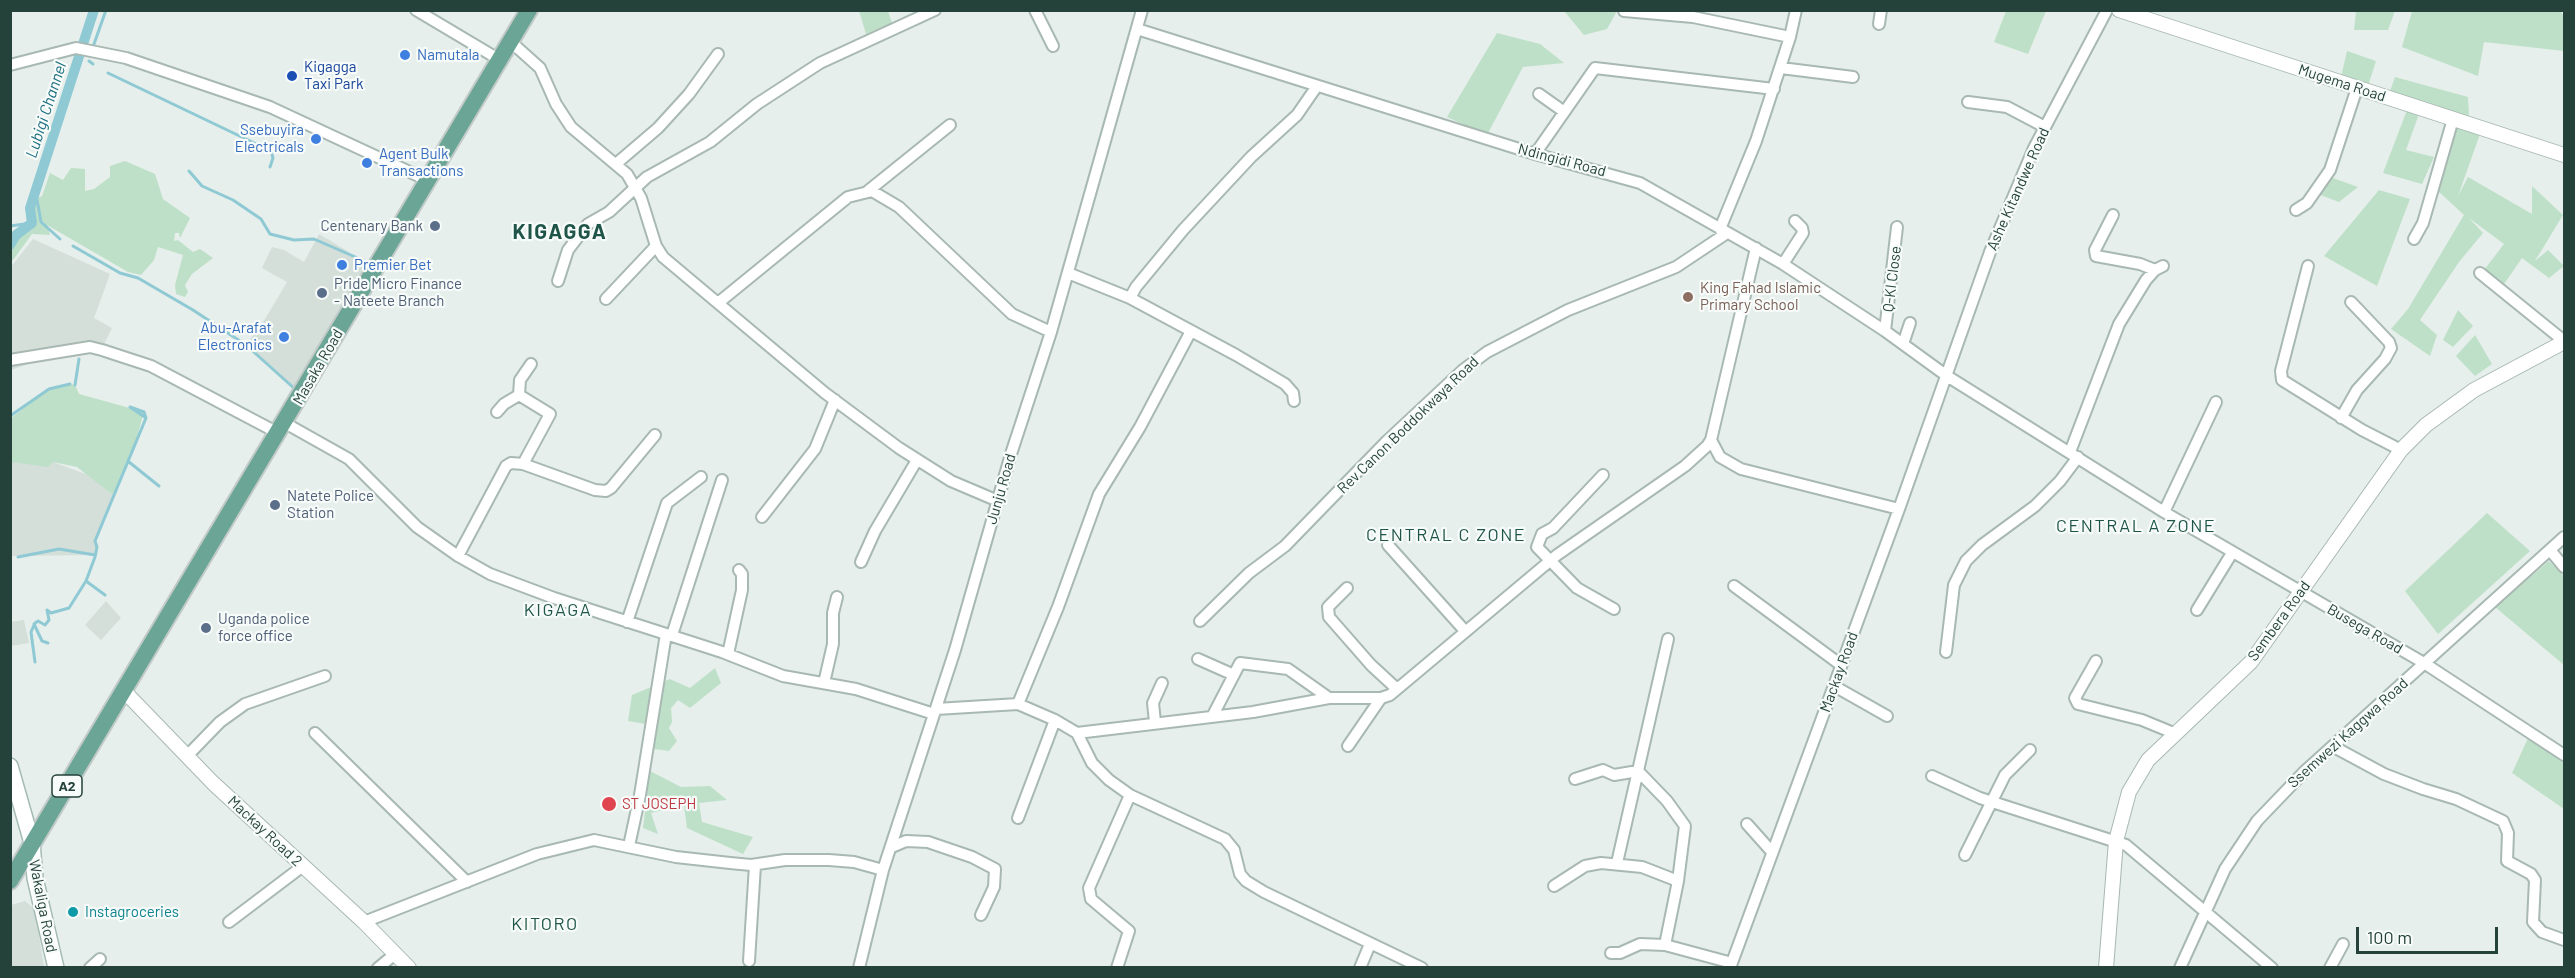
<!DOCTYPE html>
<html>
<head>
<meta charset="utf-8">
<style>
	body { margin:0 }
	#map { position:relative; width:2575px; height:978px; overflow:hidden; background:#e6efeb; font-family:Barlow,sans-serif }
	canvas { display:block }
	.frame { position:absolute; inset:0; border:12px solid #24423a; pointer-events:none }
	.scale { position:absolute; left:2356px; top:927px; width:142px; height:27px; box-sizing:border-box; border:3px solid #24423a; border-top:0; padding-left:8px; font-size:18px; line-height:21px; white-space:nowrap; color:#24423a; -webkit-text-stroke:4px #f7fbf9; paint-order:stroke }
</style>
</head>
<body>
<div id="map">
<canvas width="2575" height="978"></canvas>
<div class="frame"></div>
<div class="scale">100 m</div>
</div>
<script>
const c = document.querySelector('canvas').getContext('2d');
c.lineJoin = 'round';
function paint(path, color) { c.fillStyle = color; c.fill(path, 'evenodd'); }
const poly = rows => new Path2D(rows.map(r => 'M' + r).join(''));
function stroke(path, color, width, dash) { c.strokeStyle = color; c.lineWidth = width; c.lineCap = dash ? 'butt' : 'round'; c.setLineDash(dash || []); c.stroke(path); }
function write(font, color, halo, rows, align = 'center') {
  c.font = font + ' Barlow,sans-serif'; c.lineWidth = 4.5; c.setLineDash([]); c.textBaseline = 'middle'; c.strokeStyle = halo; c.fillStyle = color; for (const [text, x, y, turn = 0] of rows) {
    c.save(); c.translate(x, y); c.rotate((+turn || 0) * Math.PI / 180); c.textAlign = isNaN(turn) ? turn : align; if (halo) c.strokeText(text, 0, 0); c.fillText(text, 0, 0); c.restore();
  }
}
const built = poly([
	[319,234,372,266,295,390,246,345,265,319,287,282,262,268,272,247,284,250,304,262],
	[33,239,110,274,94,318,112,328,104,344,71,349,11,370,10,268],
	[10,461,53,462,91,476,113,495,95,541,97,547,95,555,11,556],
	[106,601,121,618,101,640,85,625],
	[24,620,29,643,11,646,11,622],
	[25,901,35,909,44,967,11,968,11,905]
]);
const green = poly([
	[859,11,888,11,892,23,866,34],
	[1564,11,1617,11,1607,29,1584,35],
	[2006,11,2046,11,2028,54,1994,42],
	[2395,11,2388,30,2354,30,2356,12],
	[2412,11,2561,12,2564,16,2564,51,2484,42,2478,76,2402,47],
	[1497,33,1540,44,1564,63,1523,67,1487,135,1447,117],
	[2347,51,2376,61,2368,86,2341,77],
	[2395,77,2468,97,2469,116,2389,94],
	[2407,110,2419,114,2406,150,2434,157,2422,184,2383,173],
	[2458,121,2480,134,2458,196,2468,177,2532,214,2532,186,2563,215,2535,261,2548,250,2564,266,2549,278,2522,258,2502,287,2484,270,2504,244,2469,218,2483,233,2459,262,2420,320,2437,335,2430,356,2391,329,2408,309,2464,215,2437,190],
	[125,161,155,174,163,199,190,218,180,238,179,233,175,233,174,241,178,240,193,252,200,249,213,258,192,274,185,285,188,292,185,297,176,294,175,285,183,255,158,247,154,260,141,275,128,272,47,225,50,235,32,234,13,260,11,260,11,245,16,235,32,223,30,208,33,200,42,196,50,173,63,180,71,168,85,169,85,191,94,189,110,177,110,166],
	[2330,177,2358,187,2339,202,2318,194],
	[2379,190,2410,199,2377,286,2324,256],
	[2458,310,2473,326,2453,347,2443,340],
	[2475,335,2492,364,2475,376,2456,356],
	[70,384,75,385,79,394,144,412,137,437,139,436,113,495,77,467,53,462,48,467,11,462,11,418,49,389],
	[2487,513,2530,551,2438,634,2405,591],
	[2549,561,2564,576,2564,665,2495,607],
	[715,668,721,683,690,708,678,700,671,708,672,722,669,728,677,741,669,751,654,749,658,725,653,711,646,724,628,721,632,695,670,679,690,688],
	[2530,734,2564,757,2564,809,2512,773],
	[650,771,681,787,710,786,727,800,699,803,702,822,753,837,743,854,687,828,684,805,651,813,658,834,643,828]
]);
const stream = poly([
	[94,44,106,10],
	[89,61,93,64],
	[108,73,271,151,273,158,270,167],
	[189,171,202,186,233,200,261,219,270,234,294,240,314,239,369,263],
	[36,194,41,222,60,239],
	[10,226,32,223],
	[73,246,120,273,138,278,193,310,246,345,296,390],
	[75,385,79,359],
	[10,416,49,389,70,384],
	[129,462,159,486],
	[18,557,59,549,95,555],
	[105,595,86,581,95,557,97,547,95,541,146,418,144,412,130,407,146,418],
	[34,625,31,632,35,662],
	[48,643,42,641,34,624,38,621,45,625,49,620,47,610,51,613,69,608,86,581]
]);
const canal = poly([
	[10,245,16,235,32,223,30,208,94,10]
]);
const minor = poly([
	[416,10,500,60],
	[1035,10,1053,46],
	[1624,11,1693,17,1790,37],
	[1879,24,1881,10],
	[1137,29,1535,154,1640,183,1783,264,1885,331,1947,376,2164,512,2424,663,2564,755],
	[511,42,540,68,556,104,571,127,627,174,641,198,656,246,663,257,825,393,899,448,951,481,998,501],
	[10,65,76,48,126,58,270,107,427,180],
	[1781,68,1853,77],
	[1539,94,1563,111],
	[1968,102,2007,107,2045,127],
	[1535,154,1595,68,1774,89],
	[617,163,658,128,689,94,718,54],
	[868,191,950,125],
	[2296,210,2307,203,2330,170,2357,88],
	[2113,215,2095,250,2096,256,2140,264,2155,270],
	[1720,229,1756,141,1790,37,1796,10],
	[2414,239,2423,223,2453,119],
	[1783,264,1803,233,1802,228,1795,221],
	[2308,266,2281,371,2282,380,2362,430,2401,450],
	[1068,273,1130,298,1236,355,1285,384,1293,393,1294,401],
	[2480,273,2564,341],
	[558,281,568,250,588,224,609,212,647,177,710,142,757,104,820,63,935,10],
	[1130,298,1136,287,1183,230,1251,157,1297,115,1317,86],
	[606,299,656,246],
	[718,303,848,197,872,191,899,207,1012,314,1051,332],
	[1885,331,1897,227],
	[1903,344,1910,323],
	[10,360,90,347,102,350,151,366,278,433],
	[497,412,504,404,519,395],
	[2341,418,2357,390,2385,359,2391,348,2389,342,2351,302],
	[285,423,349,459,417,527,458,556,490,574,554,598,722,652,783,676,856,689,934,714],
	[1711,440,1720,457,1741,469,1899,509],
	[2070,452,2119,324,2146,280,2155,270,2163,266],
	[523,464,550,414,519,395,520,380,531,364],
	[1603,475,1553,528,1542,534,1537,547,1577,588,1614,609],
	[2164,512,2216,402],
	[762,517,815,449,835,400],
	[1388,545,1465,631],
	[2550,550,2564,567],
	[458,556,506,466,511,463,523,464,595,490,606,491,611,488,655,435],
	[861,562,875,531,917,460],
	[1734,586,1841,665],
	[1347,588,1328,607,1329,617,1371,665,1397,689],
	[2197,610,2232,553],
	[1200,621,1249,573,1285,546,1387,441,1463,370,1487,352,1568,310,1676,267,1727,233],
	[627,622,667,503,701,477],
	[672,635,722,480],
	[1946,652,1954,585,1966,561,1982,545,2035,506,2060,481,2078,457],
	[728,654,742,590,742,574,739,570],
	[1198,659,1234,675],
	[2096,661,2075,698,2078,704,2142,720,2176,734],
	[824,683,833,644,833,613,837,597],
	[1834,686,1887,716],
	[1018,704,1058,607,1099,494,1140,427,1191,331],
	[936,709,1018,704,1055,720,1077,733,1253,712,1329,698,1381,698,1390,695,1557,555,1685,466,1707,446,1711,440,1756,248],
	[1212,717,1240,663,1288,669,1329,698],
	[1155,722,1153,703,1162,683],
	[315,733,467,882],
	[1077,733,1092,763,1109,780,1130,795,1225,839,1234,850,1240,874,1246,881,1264,892,1422,968],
	[1348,746,1381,698],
	[2334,747,2384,774,2423,789,2456,799,2503,821,2508,833,2507,861,2531,874,2535,880,2533,922,2542,932,2564,940],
	[187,756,220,722,245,704,325,676],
	[1932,776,1980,798,2126,845,2272,968],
	[1575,779,1603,770,1614,775,1638,771,1667,801,1685,826,1678,881],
	[1018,818,1055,720],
	[1747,824,1772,852],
	[629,846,640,795,666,634],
	[892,847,906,841,928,842,972,857,995,869,994,887,981,915],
	[1965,855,2005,775,2030,750],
	[1617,863,1668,639],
	[1554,886,1585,866,1601,863,1642,867,1678,881,1665,945],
	[229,922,303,866],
	[364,922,537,854,594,840,676,857,730,863,751,865,785,860,829,860,854,862,883,870],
	[1611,953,1620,953,1640,944,1665,945,1732,963],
	[749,961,755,865],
	[90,968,100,959],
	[378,968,395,954],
	[859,968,883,870,955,650,1011,454,1051,332,1142,10],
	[1117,968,1129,931,1091,899,1089,888,1130,795],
	[1360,968,1370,944],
	[1730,968,1899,509,1990,252,2034,148,2107,10],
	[2180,968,2225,869,2257,821,2304,772,2564,537],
	[2330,968,2343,944]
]);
const tertiary = poly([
	[2119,10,2564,155],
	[125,692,213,783,364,922,409,968],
	[2106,968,2116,841,2129,792,2148,760,2251,662,2401,450,2426,425,2474,390,2564,342]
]);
const secondary = poly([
	[10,766,32,843,35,878,56,968]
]);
const primary = poly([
	[10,881,529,10]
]);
const markers = [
	[405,55,6,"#3f7fe0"],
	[292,76,6,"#1a4fb4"],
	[316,139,6,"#3f7fe0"],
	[367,163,6,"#3f7fe0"],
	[435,226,6,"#5c6f8a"],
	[342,265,6,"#3f7fe0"],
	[322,293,6,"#5c6f8a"],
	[1688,297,6,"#8d6e63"],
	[284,337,6,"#3f7fe0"],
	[275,505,6,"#5c6f8a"],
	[206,628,6,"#5c6f8a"],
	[609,804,8,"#e0444e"],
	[73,912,6,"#0f9aa8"]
];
const shields = [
	[67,786,30]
];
const shieldNames = [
	["A2",67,786]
];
const shopNames = [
	["Namutala",417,55],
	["Ssebuyira",304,130,"right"],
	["Electricals",304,147,"right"],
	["Agent Bulk",379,154],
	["Transactions",379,171],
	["Premier Bet",354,265],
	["Abu-Arafat",272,328,"right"],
	["Electronics",272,345,"right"]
];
const transitNames = [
	["Kigagga",304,67],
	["Taxi Park",304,84]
];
const streetNames = [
	["Mugema Road",2342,83,18],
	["Ndingidi Road",1562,160,15],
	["Ashe Kitandwe Road",2018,189,-66],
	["Q-KI Close",1892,279,-83],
	["Masaka Road",318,367,-60],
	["Rev Canon Boddokwaya Road",1408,425,-44],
	["Junju Road",1001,489,-74],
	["Sembera Road",2279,621,-54],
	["Busega Road",2365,629,30],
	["Mackay Road",1839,672,-70],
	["Ssemwezi Kaggwa Road",2348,733,-42],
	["Mackay Road 2",265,831,43],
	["Wakaliga Road",43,906,79]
];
const serviceNames = [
	["Centenary Bank",423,226,"right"],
	["Pride Micro Finance",334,284],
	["- Nateete Branch",334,301],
	["Natete Police",287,496],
	["Station",287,513],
	["Uganda police",218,619],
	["force office",218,636]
];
const educationNames = [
	["King Fahad Islamic",1700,288],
	["Primary School",1700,305]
];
const healthNames = [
	["ST JOSEPH",622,804]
];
const cultureNames = [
	["Instagroceries",85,912]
];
const waterNames = [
	["Lubigi Channel",46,110,-72]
];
const quarterNames = [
	["CENTRAL A ZONE",2136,526],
	["CENTRAL C ZONE",1446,535],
	["KIGAGA",558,610],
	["KITORO",545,924]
];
const districtNames = [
	["KIGAGGA",560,232]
];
paint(built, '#d4dfda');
paint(green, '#bfe0c8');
stroke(stream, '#8ec9d4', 3);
stroke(canal, '#8ec9d4', 10);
stroke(minor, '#a8b8b2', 14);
stroke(tertiary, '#a8b8b2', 16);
stroke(secondary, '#a4bbb3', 18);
stroke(primary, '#c2cac8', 20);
stroke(minor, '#fff', 10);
stroke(tertiary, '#fff', 14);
stroke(secondary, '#fff', 15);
stroke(primary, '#6aa596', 16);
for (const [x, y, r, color] of markers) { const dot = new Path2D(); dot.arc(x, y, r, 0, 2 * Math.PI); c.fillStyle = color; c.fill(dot); stroke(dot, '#f7fbf9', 2); }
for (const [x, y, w] of shields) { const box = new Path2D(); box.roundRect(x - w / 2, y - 11, w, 22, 4.5); c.fillStyle = '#f7fbf9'; c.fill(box); stroke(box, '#24423a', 1.5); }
write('bold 14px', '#24423a', null, shieldNames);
write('15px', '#366cbe', '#f7fbf9', shopNames, 'left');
write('15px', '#164399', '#f7fbf9', transitNames, 'left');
write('15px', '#24423a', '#f7fbf9', streetNames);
write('15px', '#4e5e75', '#f7fbf9', serviceNames, 'left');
write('15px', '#785e54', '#f7fbf9', educationNames, 'left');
write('15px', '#be3a42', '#f7fbf9', healthNames, 'left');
write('15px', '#0d838f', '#f7fbf9', cultureNames, 'left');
write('italic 16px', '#1c6f80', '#f7fbf9', waterNames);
c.letterSpacing = '1.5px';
write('18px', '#1f5548', '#f7fbf9', quarterNames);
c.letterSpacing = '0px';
c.letterSpacing = '1.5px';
write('bold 21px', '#1f5548', '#f7fbf9', districtNames);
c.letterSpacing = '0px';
</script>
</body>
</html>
